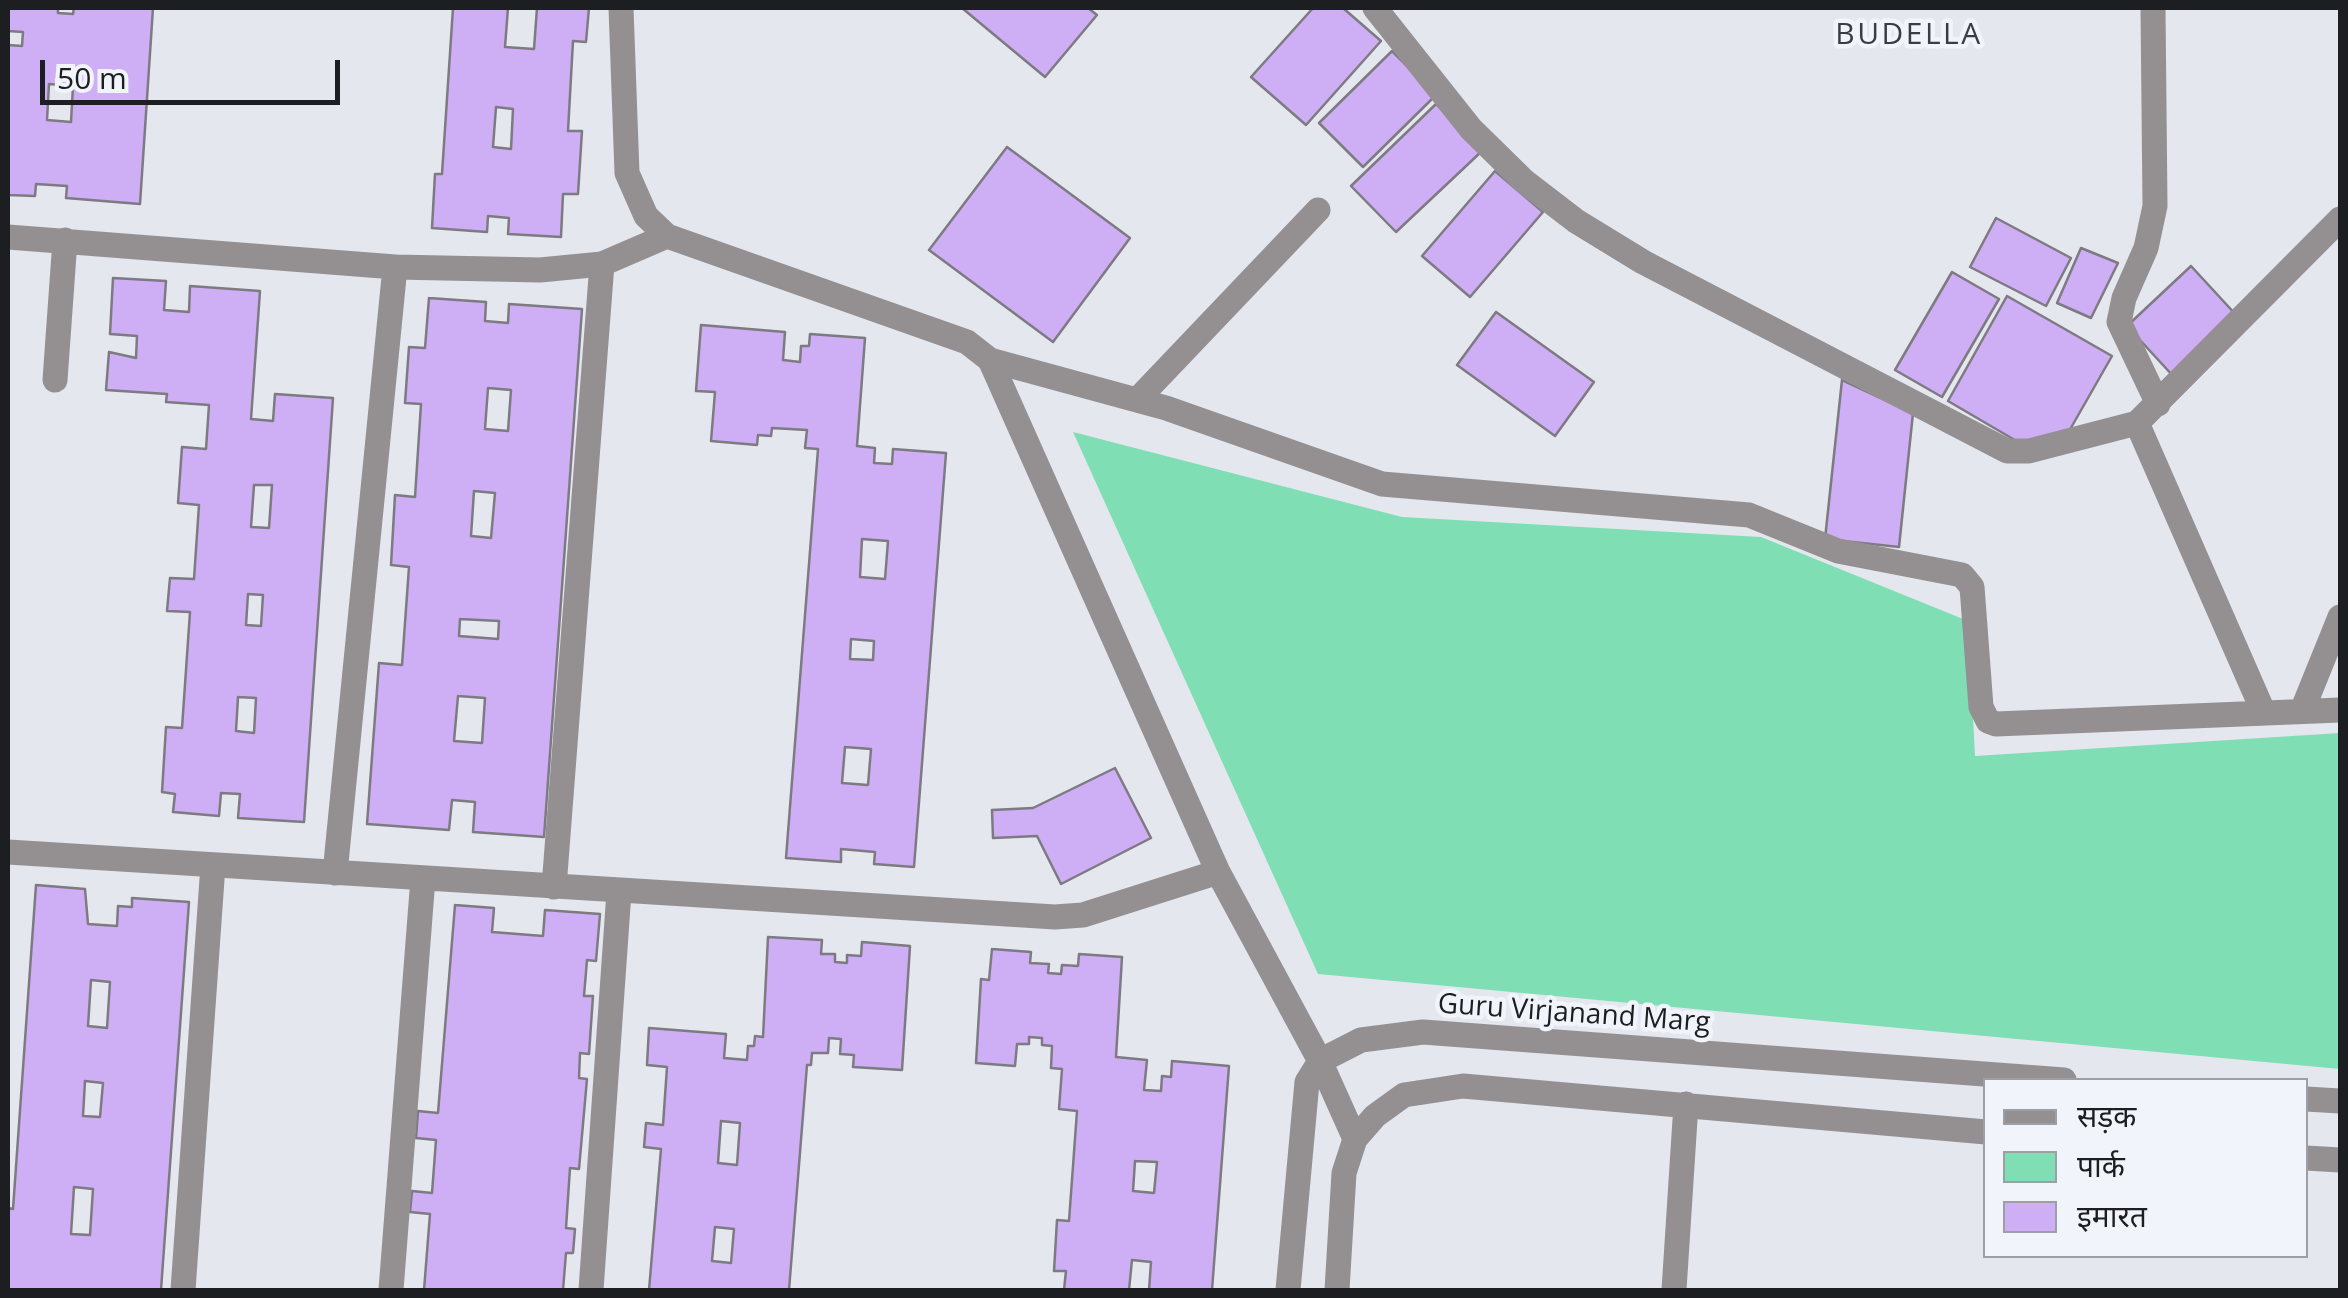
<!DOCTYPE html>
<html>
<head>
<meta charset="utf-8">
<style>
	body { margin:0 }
	#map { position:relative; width:2348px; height:1298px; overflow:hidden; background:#e4e7ee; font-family:"Open Sans","Noto Sans Devanagari",sans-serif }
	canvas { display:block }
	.frame { position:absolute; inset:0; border:10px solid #1d1e21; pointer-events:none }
	.legend { position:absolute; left:1983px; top:1078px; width:325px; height:180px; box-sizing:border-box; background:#f1f5fb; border:2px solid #9c9fa4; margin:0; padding:12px 18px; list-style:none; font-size:30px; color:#1d1e21 }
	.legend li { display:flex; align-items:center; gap:20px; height:50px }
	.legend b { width:50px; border:2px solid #9c9fa4 }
	.scale { position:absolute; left:40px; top:60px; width:300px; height:45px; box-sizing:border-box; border:5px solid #1d1e21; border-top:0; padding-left:12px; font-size:30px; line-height:35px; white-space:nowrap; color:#1d1e21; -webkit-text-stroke:8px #f1f5fb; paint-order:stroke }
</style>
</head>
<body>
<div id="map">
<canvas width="2348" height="1298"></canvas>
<div class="frame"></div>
<ul class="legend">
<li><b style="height:12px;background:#949092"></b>सड़क</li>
<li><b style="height:28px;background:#80deb4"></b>पार्क</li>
<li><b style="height:28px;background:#ceaef4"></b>इमारत</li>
</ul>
<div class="scale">50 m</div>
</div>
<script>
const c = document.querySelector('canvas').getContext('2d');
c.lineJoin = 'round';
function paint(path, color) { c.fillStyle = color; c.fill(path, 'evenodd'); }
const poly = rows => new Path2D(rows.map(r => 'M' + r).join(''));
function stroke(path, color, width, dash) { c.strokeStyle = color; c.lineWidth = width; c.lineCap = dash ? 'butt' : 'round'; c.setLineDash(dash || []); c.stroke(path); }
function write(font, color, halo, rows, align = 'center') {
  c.font = font + ' "Open Sans",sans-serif'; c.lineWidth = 9; c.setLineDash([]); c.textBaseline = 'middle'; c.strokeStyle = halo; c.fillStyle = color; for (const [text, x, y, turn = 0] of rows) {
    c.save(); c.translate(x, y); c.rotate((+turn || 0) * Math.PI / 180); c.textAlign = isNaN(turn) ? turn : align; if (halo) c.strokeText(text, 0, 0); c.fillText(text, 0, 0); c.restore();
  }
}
const green = poly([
	[1073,432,1402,517,1761,537,1968,621,1975,756,2340,733,2340,1069,1318,974]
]);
const building = poly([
	[8,8,58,8,58,13,73,14,74,8,153,8,140,204,66,198,67,186,36,184,35,196,8,195,8,45,22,46,23,32,8,31,8,8],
	[49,84,73,86,71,122,47,120,49,84],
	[453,8,508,8,505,47,534,49,537,8,589,8,586,42,573,41,568,131,582,131,578,194,563,194,561,237,508,234,509,218,488,216,487,232,432,228,435,174,442,174,453,8],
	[496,107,513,109,511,149,493,147,496,107],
	[962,8,1088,8,1097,15,1045,77,962,8],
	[1313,8,1343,8,1381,41,1306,125,1251,77,1313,8],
	[1392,51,1436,95,1363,167,1319,123,1392,51],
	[1436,104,1482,151,1396,232,1351,186,1436,104],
	[1007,147,1130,238,1053,342,929,250,1007,147],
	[1495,171,1543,212,1470,297,1422,256,1495,171],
	[1996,218,2071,258,2046,306,1970,267,1996,218],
	[2081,248,2118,263,2091,318,2057,303,2081,248],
	[2191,266,2238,317,2174,377,2127,326,2191,266],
	[1952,272,1999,299,1942,397,1895,370,1952,272],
	[113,278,166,281,164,310,189,312,190,286,260,291,251,419,273,421,275,394,333,398,304,822,238,818,240,794,221,793,219,816,173,812,175,794,162,792,166,727,182,728,190,612,167,611,170,578,194,579,199,505,178,503,182,447,206,449,209,405,166,402,167,394,106,390,109,352,136,358,137,336,110,334,113,278],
	[254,485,272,485,269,528,251,527,254,485],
	[248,594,263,595,261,626,246,625,248,594],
	[238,697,256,698,254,733,236,731,238,697],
	[2007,296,2112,356,2068,433,2025,446,1948,401,2007,296],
	[429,298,486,302,485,321,508,323,509,304,582,309,544,837,473,832,475,802,452,800,449,830,367,824,379,663,402,665,409,567,391,565,395,495,415,497,421,404,405,403,409,347,425,348,429,298],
	[488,388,511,390,508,431,485,429,488,388],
	[474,491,495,493,491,538,471,536,474,491],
	[460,619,499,621,498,639,459,636,460,619],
	[458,696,485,698,482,743,454,741,458,696],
	[1496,312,1594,382,1555,436,1457,365,1496,312],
	[701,325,785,332,783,360,800,362,801,346,809,346,810,334,865,338,857,446,875,448,874,463,892,464,893,449,946,453,914,867,874,864,875,852,841,849,841,862,786,858,818,449,805,448,807,430,772,428,771,436,758,435,757,445,711,441,715,392,696,391,701,325],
	[862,539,888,541,885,579,860,577,862,539],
	[851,639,874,641,873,660,850,659,851,639],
	[845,747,871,749,868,785,842,783,845,747],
	[1842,380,1913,413,1899,547,1825,539,1842,380],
	[1115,768,1151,838,1061,884,1037,836,993,838,992,810,1033,808,1115,768],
	[36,885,85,889,88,924,117,926,118,906,132,907,132,898,189,902,161,1290,8,1290,8,1208,13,1209,36,885],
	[91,980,110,982,107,1028,88,1026,91,980],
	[85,1081,103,1083,100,1117,83,1116,85,1081],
	[74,1187,93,1189,90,1235,71,1234,74,1187],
	[455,905,494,908,492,932,543,936,545,910,600,914,596,961,587,960,584,996,593,996,589,1054,580,1053,579,1078,587,1079,579,1169,570,1168,566,1228,575,1229,573,1253,566,1253,563,1290,424,1290,430,1214,410,1212,412,1191,432,1193,436,1140,416,1138,418,1111,438,1113,455,905],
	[768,937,822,940,821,954,835,954,835,962,847,963,847,955,861,956,862,942,910,946,902,1070,853,1067,854,1055,840,1054,841,1039,829,1038,828,1053,812,1053,811,1065,807,1065,789,1290,649,1290,661,1149,644,1147,646,1123,663,1125,667,1067,647,1065,649,1028,726,1034,724,1058,747,1060,748,1046,754,1046,755,1036,763,1037,768,937],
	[721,1121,740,1123,737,1165,718,1163,721,1121],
	[715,1227,734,1229,731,1263,712,1261,715,1227],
	[992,949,1031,952,1030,963,1049,964,1048,973,1061,974,1062,965,1078,966,1079,954,1122,957,1116,1057,1147,1060,1144,1090,1161,1091,1162,1076,1171,1077,1172,1061,1229,1066,1212,1290,1149,1290,1151,1262,1132,1260,1129,1290,1064,1290,1066,1271,1054,1271,1057,1220,1069,1221,1077,1111,1059,1109,1062,1069,1051,1068,1052,1046,1042,1045,1042,1038,1029,1037,1029,1044,1017,1044,1015,1066,976,1063,981,979,989,980,992,949],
	[1135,1161,1157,1162,1154,1193,1133,1191,1135,1161]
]);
const minor = poly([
	[621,8,627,173,646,216,667,236,967,342,990,360,1218,872,1320,1061,1355,1139],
	[1375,8,1471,129,1524,181,1576,221,1643,262,2007,451,2029,451,2137,423,2340,219],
	[2153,8,2155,206,2146,248,2124,298,2119,322,2158,404],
	[8,237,395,267,540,270,602,264,667,236],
	[990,360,1166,408,1382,484,1749,515,1838,551,1962,575,1972,587,1981,707,1988,721,1996,724,2340,710],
	[55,380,65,240],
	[1137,400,1318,210],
	[2137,423,2263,711],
	[2302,711,2340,617],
	[8,852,1055,917,1083,915,1218,872],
	[335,873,395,267],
	[554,887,602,264],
	[2306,1099,2340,1101],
	[2306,1158,2340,1160],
	[183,1290,213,865],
	[391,1290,423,878],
	[591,1290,619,892],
	[1288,1290,1307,1082,1320,1061,1361,1040,1423,1032,2064,1080],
	[1337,1290,1344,1173,1355,1139,1375,1116,1404,1095,1463,1086,1986,1132],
	[1674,1290,1686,1104]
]);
const streetNames = [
	["Guru Virjanand Marg",1574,1014,4]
];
const neighbourhoodNames = [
	["BUDELLA",1909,35]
];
paint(green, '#80deb4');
paint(building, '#ceaef4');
stroke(building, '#7d7a81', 2.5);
stroke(minor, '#949092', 25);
write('28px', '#1d1e21', '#f1f5fb', streetNames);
c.letterSpacing = '2.5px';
write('30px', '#3a3d42', '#f1f5fb', neighbourhoodNames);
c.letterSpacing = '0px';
</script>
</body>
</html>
